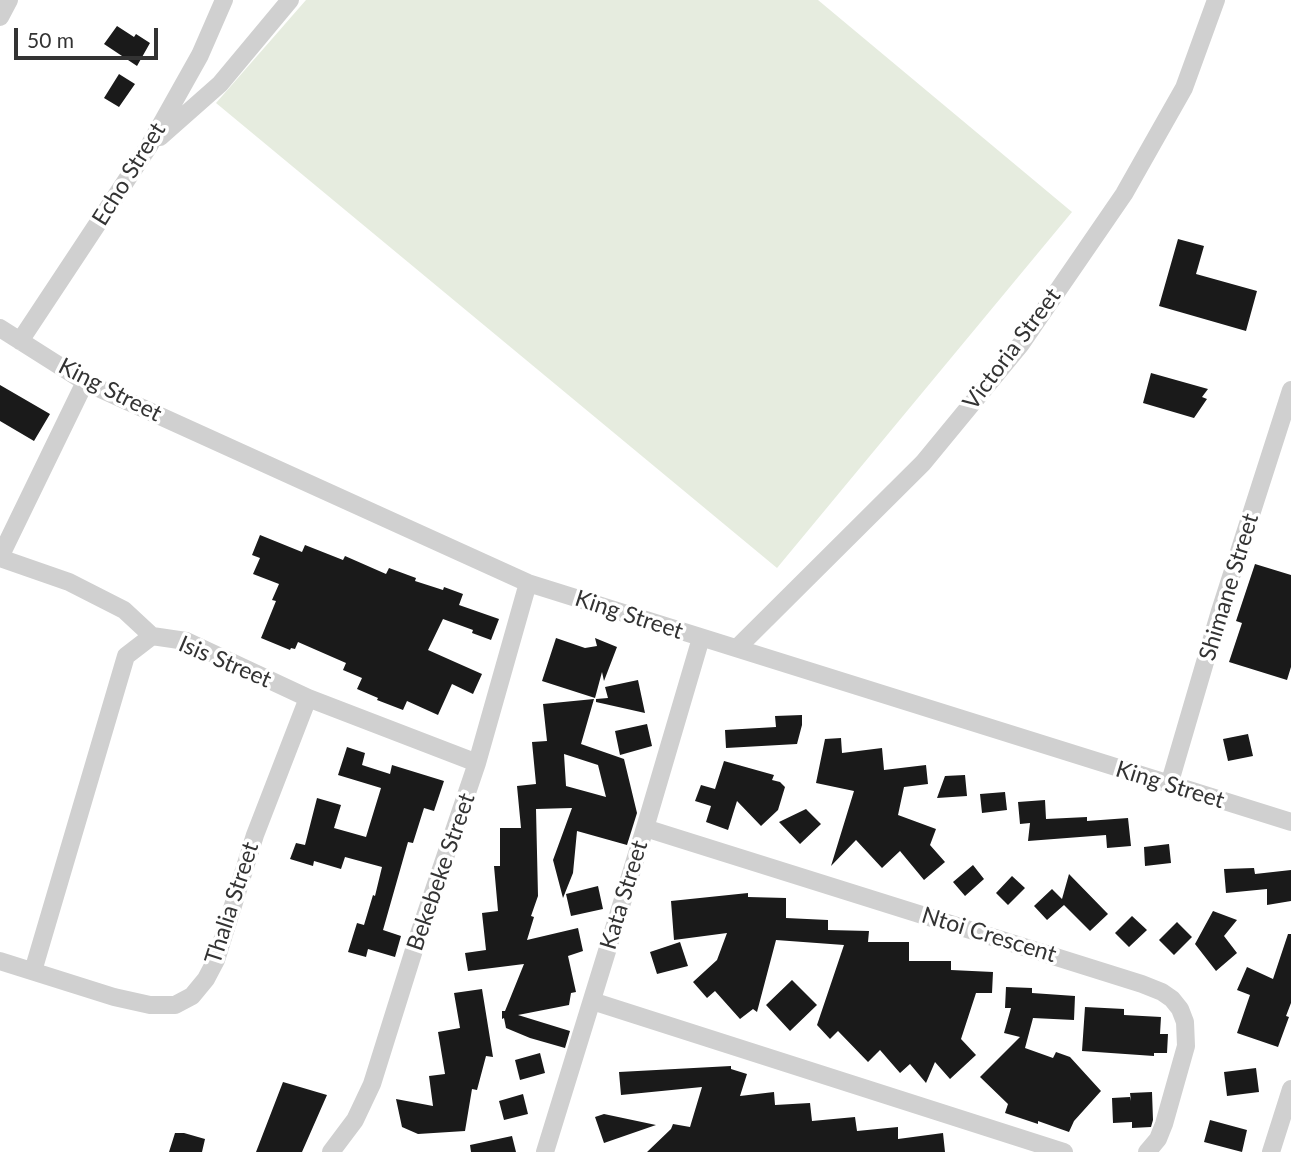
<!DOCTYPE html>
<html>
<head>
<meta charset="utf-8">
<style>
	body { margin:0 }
	#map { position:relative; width:1291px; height:1152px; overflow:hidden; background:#fff; font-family:Lato,sans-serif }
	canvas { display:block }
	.scale { position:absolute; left:14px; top:28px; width:144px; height:32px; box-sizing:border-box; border:4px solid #333; border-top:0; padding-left:9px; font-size:21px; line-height:24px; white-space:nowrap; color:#333; -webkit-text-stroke:5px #fff; paint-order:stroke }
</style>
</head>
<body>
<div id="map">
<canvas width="1291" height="1152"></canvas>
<div class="scale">50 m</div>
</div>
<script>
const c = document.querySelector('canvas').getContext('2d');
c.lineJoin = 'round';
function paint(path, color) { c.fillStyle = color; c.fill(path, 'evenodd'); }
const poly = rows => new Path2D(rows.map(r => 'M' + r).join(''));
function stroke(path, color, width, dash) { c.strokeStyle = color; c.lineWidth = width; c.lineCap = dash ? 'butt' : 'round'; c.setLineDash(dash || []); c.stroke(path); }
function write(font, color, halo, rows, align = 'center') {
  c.font = font + ' Lato,sans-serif'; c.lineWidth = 7; c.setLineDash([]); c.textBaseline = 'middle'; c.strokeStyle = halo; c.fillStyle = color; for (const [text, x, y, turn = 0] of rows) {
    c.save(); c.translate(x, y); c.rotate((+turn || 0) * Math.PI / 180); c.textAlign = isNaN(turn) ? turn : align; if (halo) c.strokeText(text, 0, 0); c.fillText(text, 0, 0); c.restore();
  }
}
const green = poly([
	[306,0,818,0,1072,212,777,568,216,103]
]);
const building = poly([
	[117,26,134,37,136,34,150,43,137,66,104,44],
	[119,74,135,84,119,107,104,98],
	[1178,239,1204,246,1196,274,1257,291,1246,331,1159,306],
	[1151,373,1208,389,1202,397,1207,399,1194,418,1143,403],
	[0,385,50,414,34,441,0,421],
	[260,535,302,552,305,545,343,560,345,556,386,574,389,568,416,578,415,581,443,590,444,587,463,594,459,605,499,619,491,640,472,633,473,630,443,619,428,650,482,674,473,694,452,684,438,715,407,701,403,710,377,700,378,698,357,689,362,678,343,670,346,663,298,642,295,649,291,648,290,650,261,638,276,601,272,600,279,584,253,574,260,558,252,555],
	[1255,564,1291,575,1291,667,1287,680,1229,662,1242,623,1236,621],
	[556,638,585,648,597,646,595,638,617,647,604,681,602,672,595,698,542,681],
	[638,680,645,713,596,702,596,699,608,698,605,687],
	[594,699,581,744,624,759,637,813,627,845,577,831,573,873,563,898,553,860,572,808,536,809,538,896,531,916,534,917,527,940,578,928,583,951,568,956,576,992,571,993,569,1005,518,1015,570,1031,565,1048,530,1038,506,1028,504,1018,502,1019,502,1011,505,1011,524,964,468,971,465,953,486,950,482,913,498,911,494,866,500,866,500,828,521,828,517,786,536,784,532,742,547,741,543,704],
	[564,754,598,765,606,797,566,786],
	[802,715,802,725,797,744,726,748,725,730,776,727,775,716],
	[647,724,652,746,620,755,615,731],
	[1248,734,1253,756,1228,761,1223,739],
	[841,738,842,753,882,748,884,770,926,765,928,784,904,787,898,815,936,829,930,845,945,862,924,880,900,851,882,868,856,840,831,866,854,791,816,783,825,739],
	[347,747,365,753,362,765,390,774,392,765,444,781,434,811,424,808,413,843,408,842,383,930,401,936,395,957,368,949,366,957,348,952,357,923,364,925,373,895,375,896,382,867,345,857,341,869,314,861,313,866,290,859,296,843,305,845,317,798,341,805,334,828,366,837,381,788,338,775],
	[724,761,774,775,772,780,780,782,785,787,778,810,761,826,737,801,728,830,706,822,711,806,695,801,701,785,715,789],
	[965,775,967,796,937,798,945,776],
	[1005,792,1007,810,982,813,980,794],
	[1045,800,1046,819,1087,817,1087,821,1128,818,1131,846,1107,848,1106,835,1028,841,1030,823,1020,824,1018,802],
	[806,809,821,824,800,844,779,822],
	[1169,844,1171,863,1145,866,1144,847],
	[973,865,984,879,965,896,953,882],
	[1254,868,1255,874,1291,870,1291,901,1267,905,1267,889,1226,893,1224,869],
	[1069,874,1108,914,1090,931,1064,905,1047,920,1034,906,1052,889,1062,899],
	[1012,876,1025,888,1008,905,996,893],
	[598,886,603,909,571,916,566,894],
	[748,893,748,897,786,898,786,918,828,920,828,930,869,931,868,942,909,942,909,961,951,961,951,970,993,972,992,993,976,993,961,1039,976,1055,950,1079,935,1062,926,1083,910,1064,900,1073,880,1050,868,1062,838,1031,830,1039,817,1025,844,945,776,940,757,1012,753,1009,740,1019,715,991,707,998,693,982,717,960,727,933,674,940,671,901],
	[1213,911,1237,920,1224,936,1237,953,1216,971,1195,944],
	[1132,916,1147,930,1129,947,1115,933],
	[1177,922,1192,937,1174,955,1159,940],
	[1288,934,1291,934,1291,1003,1286,1016,1289,1017,1278,1047,1237,1033,1250,995,1237,990,1247,967,1273,979],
	[680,942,688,966,657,974,650,952],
	[792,980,817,1005,790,1031,766,1005],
	[1006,987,1032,988,1032,993,1075,996,1074,1020,1033,1018,1025,1048,1053,1058,1056,1052,1070,1057,1101,1091,1074,1121,1069,1132,1038,1121,1038,1124,1005,1113,1008,1104,980,1077,1020,1037,1004,1033,1011,1008,1005,1008],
	[482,989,493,1057,486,1056,477,1090,472,1089,465,1131,418,1134,402,1127,396,1099,433,1106,429,1076,445,1074,438,1032,460,1028,454,993],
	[1085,1007,1124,1009,1124,1015,1161,1017,1160,1034,1168,1034,1167,1053,1154,1053,1154,1056,1082,1051],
	[540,1053,545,1073,520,1080,515,1060],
	[731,1066,731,1069,747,1074,740,1096,774,1092,775,1105,810,1103,812,1121,855,1117,857,1131,898,1127,898,1139,943,1133,945,1152,647,1152,671,1129,673,1124,690,1127,702,1087,621,1095,619,1072],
	[1256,1068,1259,1092,1227,1096,1224,1072],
	[283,1082,327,1095,302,1152,256,1152],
	[1152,1092,1153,1120,1151,1127,1132,1128,1132,1122,1113,1123,1112,1098,1130,1097,1131,1101,1130,1093],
	[523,1094,528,1114,504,1120,499,1101],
	[604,1114,656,1125,604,1143,595,1117],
	[1210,1120,1247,1130,1242,1152,1204,1142],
	[175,1133,184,1133,205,1139,202,1152,169,1152],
	[512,1136,516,1152,471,1152,470,1145]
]);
const street = poly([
	[0,17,9,0],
	[160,137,220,84,290,0],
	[0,328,85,382,528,583,1291,822],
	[20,341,149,146,200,55,224,0],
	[0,557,85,382],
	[0,558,69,582,124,610,152,636],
	[737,648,923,463,1021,344,1124,194,1184,88,1216,0],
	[1169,785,1220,611,1291,390],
	[645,828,1142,984,1162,992,1172,999,1180,1009,1185,1022,1186,1046,1164,1124,1158,1139,1147,1152],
	[0,961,114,997,150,1005,175,1005,192,996,206,979,216,960,255,835,308,698],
	[33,971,126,656,152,636,186,641,308,698,477,763],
	[592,1001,1064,1152],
	[331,1152,355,1120,372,1084,419,934,477,763,528,583],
	[545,1152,645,828,701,638],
	[1271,1152,1291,1089]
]);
const streetNames = [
	["Echo Street",129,174,-58],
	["Victoria Street",1012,349,-53],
	["King Street",110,390,27],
	["Shimane Street",1229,587,-73],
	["King Street",629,615,18],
	["Isis Street",225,662,23],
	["King Street",1170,785,17],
	["Bekebeke Street",441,872,-71],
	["Kata Street",624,895,-73],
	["Thalia Street",232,903,-72],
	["Ntoi Crescent",989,935,17]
];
paint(green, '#e6ecdf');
paint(building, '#1a1a1a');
stroke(street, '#d0d0d0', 18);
write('23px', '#333', '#fff', streetNames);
</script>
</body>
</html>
